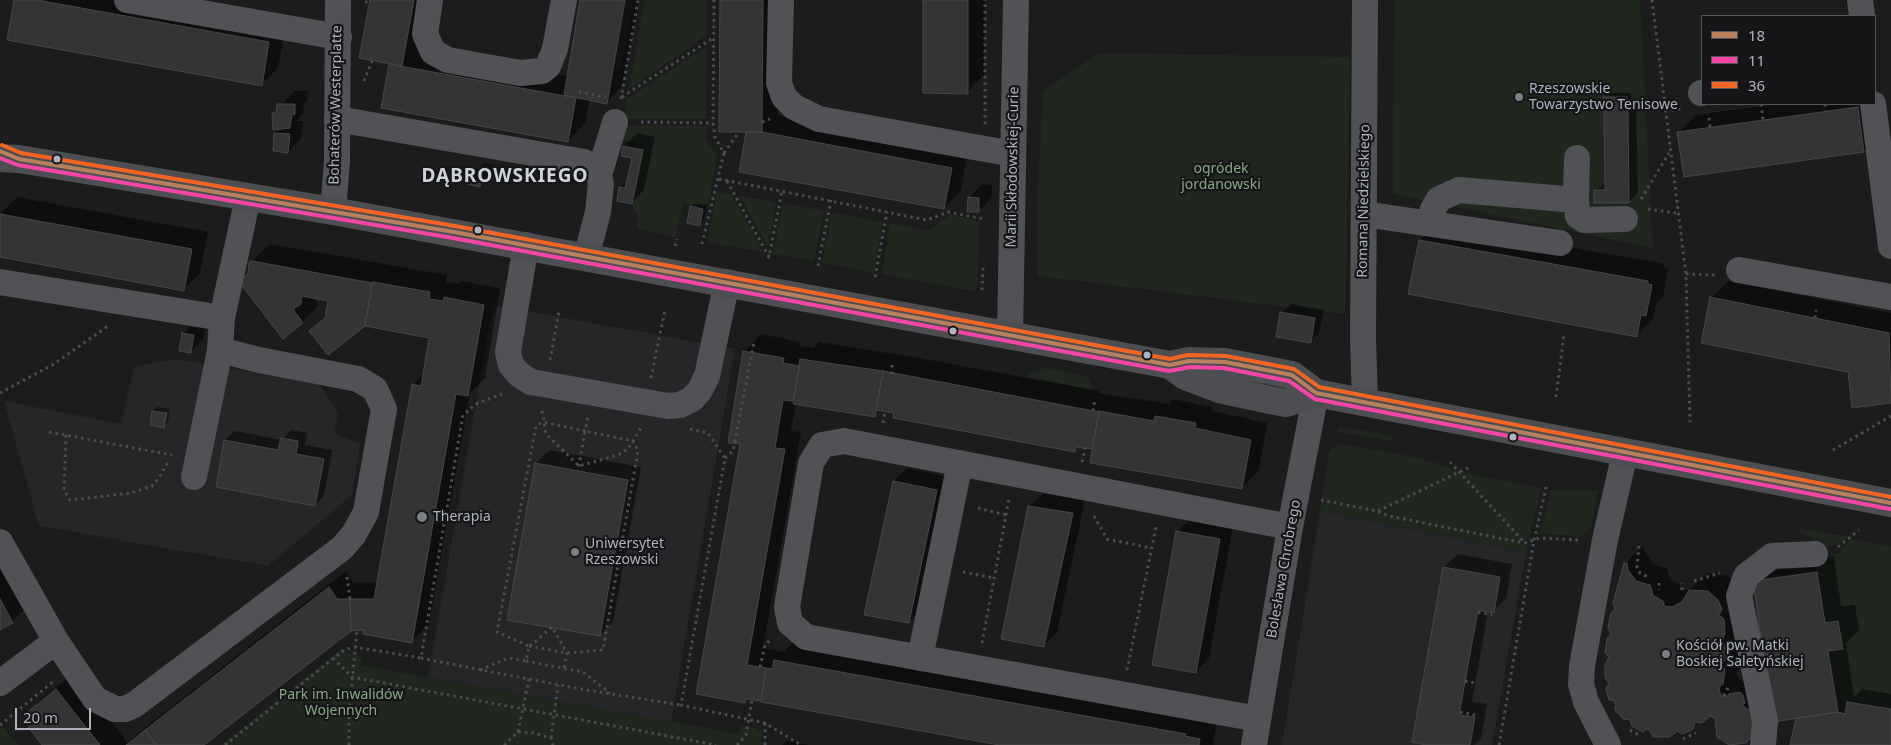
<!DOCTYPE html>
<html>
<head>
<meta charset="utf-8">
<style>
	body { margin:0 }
	#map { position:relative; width:1891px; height:745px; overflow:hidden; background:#1c1c1c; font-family:"Noto Sans",sans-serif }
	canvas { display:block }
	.legend { position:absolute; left:1701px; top:15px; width:175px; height:90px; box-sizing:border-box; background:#161618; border:1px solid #52555a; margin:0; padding:6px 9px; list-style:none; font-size:15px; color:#adb4bd }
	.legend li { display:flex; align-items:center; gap:10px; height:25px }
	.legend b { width:25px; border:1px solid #52555a }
	.scale { position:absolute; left:15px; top:708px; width:76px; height:22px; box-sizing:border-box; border:2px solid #adb4bd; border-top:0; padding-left:6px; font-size:15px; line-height:18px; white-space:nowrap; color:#adb4bd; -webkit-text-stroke:4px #161618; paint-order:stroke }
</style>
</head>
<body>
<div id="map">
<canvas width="1891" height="745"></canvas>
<ul class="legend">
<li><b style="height:6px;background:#b6815c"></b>18</li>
<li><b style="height:6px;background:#f346a5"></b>11</li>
<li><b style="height:6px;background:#f26522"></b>36</li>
</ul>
<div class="scale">20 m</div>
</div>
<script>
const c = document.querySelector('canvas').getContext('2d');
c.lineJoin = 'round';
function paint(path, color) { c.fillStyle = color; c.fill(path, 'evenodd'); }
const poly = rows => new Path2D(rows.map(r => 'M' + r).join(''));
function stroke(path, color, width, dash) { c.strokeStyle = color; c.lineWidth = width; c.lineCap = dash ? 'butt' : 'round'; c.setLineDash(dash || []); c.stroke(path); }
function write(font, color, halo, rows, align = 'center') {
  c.font = font + ' "Noto Sans",sans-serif'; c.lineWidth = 4.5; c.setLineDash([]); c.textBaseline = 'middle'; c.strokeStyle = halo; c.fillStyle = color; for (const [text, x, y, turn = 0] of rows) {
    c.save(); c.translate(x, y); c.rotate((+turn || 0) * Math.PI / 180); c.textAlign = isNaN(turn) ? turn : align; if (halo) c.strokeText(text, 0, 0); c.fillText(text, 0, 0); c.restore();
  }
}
const built = poly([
	[493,305,735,349,671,722,428,677],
	[174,359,319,384,338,413,334,433,360,444,352,495,268,566,39,526,4,401,121,424,134,367],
	[1320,511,1526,552,1492,745,1282,745]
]);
const green = poly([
	[625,0,633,0,621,69,613,68],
	[645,0,705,0,707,3,707,35,629,89],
	[1394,0,1640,0,1653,248,1393,194],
	[707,46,706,119,624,119,627,99],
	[1100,53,1350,57,1345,314,1038,276,1038,188,1043,91],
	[623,125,706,126,706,139,717,156,708,208,683,203,676,237,637,229,638,217,632,204,643,144,620,140],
	[717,192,732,195,763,252,707,242],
	[740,196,776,202,768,247],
	[783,203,824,211,814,261,773,254],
	[832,212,882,222,874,273,822,263],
	[951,214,979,222,977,289,972,291,882,274,890,223,929,231],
	[1046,368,1087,376,1093,390,1028,377,1029,373],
	[1338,427,1379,433,1393,437,1391,441,1337,432],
	[1338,444,1404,455,1432,462,1460,472,1541,488,1526,552,1320,511,1329,451],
	[1551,490,1598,491,1591,528,1582,536,1540,534],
	[1799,528,1849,537,1836,545,1815,548,1813,537,1800,534],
	[1851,539,1891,546,1891,709,1847,702,1845,714,1838,712,1828,651,1843,648,1838,621,1825,623,1816,559,1839,553],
	[343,648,345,653,362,656,360,665,739,734,741,726,755,728,762,733,761,745,221,745],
	[3,727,19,745,0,745,0,729]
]);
const shadow = poly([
	[16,0,146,0,286,25,278,68,261,85],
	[371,0,428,0,419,49,568,76,582,0,639,0,623,85,606,103,590,99,585,123,568,141,382,107,390,63],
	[722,0,779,0,778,115,968,151,961,191,944,208,748,131],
	[925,0,985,0,984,75,967,92],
	[1875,90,1881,134,1864,151,1679,132,1696,115,1777,104,1875,104],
	[294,91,308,91,307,100,304,103,303,114,296,121,303,121,301,138,288,152,275,134,281,128,274,113],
	[1609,93,1631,93,1631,99,1636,99,1638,192,1629,202,1595,191,1607,182,1604,98],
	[637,133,655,137,644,190,631,203,621,187,628,180,633,157,624,146],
	[484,163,494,165,493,172,479,185,470,177],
	[982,184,992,185,992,197,979,211,969,198],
	[17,197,208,232,200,273,183,290,0,256,0,214],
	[695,203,707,205,704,220,700,224,691,207],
	[1437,223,1664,264,1664,267,1668,268,1663,298,1656,304,1653,319,1636,336,1420,240],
	[270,244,447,275,446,282,459,284,462,281,500,288,485,378,470,393,429,624,412,641,365,629,348,630,201,745,44,745,33,723,26,714,43,697,74,673,127,742,346,571,354,583,378,582,413,385,424,374,430,337,365,325,311,331,327,315,329,300,313,297,319,305,302,322,250,273,250,263],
	[1728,281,1891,313,1891,402,1854,407,1849,371,1711,298],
	[1291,304,1324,310,1319,333,1310,342,1282,313],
	[196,321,206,322,204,338,191,351,183,334],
	[761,334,800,342,800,346,813,348,819,342,919,358,1099,391,1099,393,1169,404,1173,399,1212,407,1212,411,1267,423,1259,470,1242,488,1091,462,1094,448,1080,446,1075,450,881,410,875,415,796,403,791,431,801,432,763,648,784,652,792,643,1202,717,1217,722,1213,745,1008,745,749,698,745,701,741,443,744,352],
	[157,407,170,409,168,422,164,427,153,411],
	[291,430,307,433,305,445,332,450,324,496,315,505,225,440,235,431,282,440],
	[550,450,641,467,613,622,600,635,509,619,536,463],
	[907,468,949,477,922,608,909,622,866,614,894,481],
	[1043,494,1085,500,1057,632,1044,646,1029,507],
	[1191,518,1233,526,1209,658,1196,672,1177,532],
	[1642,546,1653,564,1667,568,1669,578,1680,585,1680,590,1689,590,1708,573,1725,575,1735,582,1740,666,1736,674,1739,679,1771,697,1754,582,1771,565,1834,556,1841,606,1855,605,1859,630,1846,643,1854,697,1862,689,1891,694,1891,745,1791,745,1797,717,1716,718,1710,714,1692,728,1650,730,1631,718,1611,683,1610,657,1625,564],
	[0,552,29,605,12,622,0,629],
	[1458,554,1512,564,1506,598,1493,612,1488,611,1472,702,1487,704,1481,738,1474,745,1434,745,1444,567],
	[787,741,809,745,782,745]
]);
const building = poly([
	[14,0,37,0,269,42,262,86,7,40,14,0],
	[370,0,414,0,402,66,359,58,370,0],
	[580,0,625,0,607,104,564,95,580,0],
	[720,0,763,0,762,132,719,132,720,0],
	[923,0,968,0,968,94,923,93,923,0],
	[389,64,576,98,568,142,381,108,389,64],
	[1603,97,1627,97,1628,107,1604,108,1603,97],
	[277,104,295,104,295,114,292,115,290,128,273,130,272,113,276,112,277,104],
	[1628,107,1629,203,1594,203,1594,190,1605,190,1604,108,1628,107],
	[1858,107,1864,152,1684,177,1677,132,1858,107],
	[746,132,762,132,952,168,944,209,739,172,746,132],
	[274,133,290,134,288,153,273,151,274,133],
	[623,146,643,150,632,204,617,201,619,187,625,188,632,158,621,156,623,146],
	[469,176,481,179,480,187,467,184,469,176],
	[968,197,979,198,979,212,967,212,968,197],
	[690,206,703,209,700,226,687,223,690,206],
	[0,214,192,249,184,291,0,257,0,214],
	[1419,240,1648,281,1648,284,1652,285,1646,316,1641,315,1637,337,1408,294,1419,240],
	[252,261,372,283,365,326,328,355,309,331,325,318,328,301,302,296,301,304,293,309,303,323,283,339,240,283,248,273,249,262,252,261],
	[373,282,430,292,429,299,443,301,444,297,484,305,468,396,456,394,412,643,363,634,363,630,351,631,350,599,374,599,412,384,421,386,429,338,365,326,373,282],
	[1710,297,1889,333,1891,403,1852,408,1848,372,1701,343,1710,297],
	[1280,312,1315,318,1311,343,1276,337,1280,312],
	[182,333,194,335,191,353,179,351,182,333],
	[743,351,784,358,783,363,800,366,793,401,783,400,775,448,785,449,747,665,766,668,761,701,746,699,745,703,696,694,740,444,728,443,743,351],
	[800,359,883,371,875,417,793,404,800,359],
	[883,371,1099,412,1092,449,1076,447,1075,452,893,418,894,413,876,410,883,371],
	[152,411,167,413,164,428,150,425,152,411],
	[1099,411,1154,421,1155,416,1196,423,1195,428,1251,440,1242,489,1090,463,1099,411],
	[281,438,298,441,296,454,324,459,315,506,216,487,224,440,278,450,281,438],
	[535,463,628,480,600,636,507,620,535,463],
	[893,481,937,490,909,623,864,615,893,481],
	[1028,506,1073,513,1044,647,1001,639,1028,506],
	[1176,531,1220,539,1196,673,1152,665,1176,531],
	[1624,563,1627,563,1628,570,1636,581,1650,585,1653,595,1664,602,1664,606,1672,607,1682,602,1689,590,1708,591,1718,600,1722,609,1719,615,1724,619,1725,633,1722,641,1726,645,1726,659,1722,664,1725,670,1723,684,1720,686,1719,691,1722,696,1726,697,1729,694,1740,692,1743,695,1745,703,1742,705,1753,713,1757,730,1746,743,1729,745,1717,737,1715,718,1710,716,1702,723,1695,722,1693,729,1682,734,1677,731,1670,737,1653,737,1650,731,1646,729,1643,732,1632,726,1630,720,1623,719,1615,710,1616,705,1613,700,1609,700,1606,689,1609,683,1605,678,1605,665,1609,657,1605,653,1607,639,1611,634,1608,628,1611,613,1615,609,1613,603,1624,563],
	[1443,567,1500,577,1494,613,1478,610,1459,715,1475,717,1470,745,1426,745,1412,742,1443,567],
	[1817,572,1825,623,1838,621,1843,649,1828,651,1838,712,1773,722,1753,581,1817,572],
	[329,587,337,599,350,599,351,631,204,745,156,745,145,730,329,587],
	[0,599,13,623,0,630,0,599],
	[774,660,1186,734,1185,736,1200,739,1199,745,999,745,761,702,766,668,772,669,774,660],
	[56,689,100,745,42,745,28,727,32,723,25,714,56,689],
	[1847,702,1891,709,1891,745,1790,745,1796,718,1838,712,1845,714,1847,702],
	[145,730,156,745,126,745,145,730]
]);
const path = poly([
	[1652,0,1686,274,1690,422],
	[366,3,367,0],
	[364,81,372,61],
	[579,92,606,97],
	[622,97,713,38],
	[621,99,638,0],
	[1761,104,1763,120],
	[1825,104,1826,111],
	[1665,111,1681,109],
	[1709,118,1710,127],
	[641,122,713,123],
	[762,122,770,119],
	[985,124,985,0],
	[724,153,739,132],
	[719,179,927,220,948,212,984,219],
	[727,181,769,257,782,191],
	[1641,199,1669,153],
	[1648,209,1676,213],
	[702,244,724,153,715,137,713,123,714,0],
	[675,246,677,239],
	[818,266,831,200],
	[1686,274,1715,275],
	[875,277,887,212],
	[982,290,983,268],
	[1815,318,1816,310],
	[550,360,559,312],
	[892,374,892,364],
	[651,378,665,310],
	[0,393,54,364,108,326],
	[1556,397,1564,335],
	[542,411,546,434,579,466,618,455,628,449,641,428],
	[1093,411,1095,399],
	[883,423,885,412],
	[690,429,708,433,725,458,681,705,765,723,801,745],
	[49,432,172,455],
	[66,435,64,490,70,500,131,493,152,486,159,478,169,460],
	[1833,450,1891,416],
	[725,458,733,451,754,342],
	[1082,462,1085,448],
	[1450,462,1524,542],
	[1321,500,1377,511,1389,516,1524,543,1540,538,1579,540],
	[978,508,1006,515],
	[1378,511,1470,467],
	[1094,516,1107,539,1151,548],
	[1639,546,1637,567,1640,573,1648,577],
	[1838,547,1859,530],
	[963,572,994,578],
	[347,577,350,599],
	[1694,581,1720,573],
	[1659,583,1659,590],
	[1682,590,1682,583],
	[1478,612,1492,615],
	[982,643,1009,499],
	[529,646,567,653,603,650,638,451,633,441,585,431,578,471],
	[530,646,552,627,567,653,564,668],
	[333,658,352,677,716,745],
	[421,658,580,689,681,705],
	[526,661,583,672,610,693],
	[760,667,765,645,770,640],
	[480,670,508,658,526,661,529,646,497,632,536,426,543,422,585,431,588,416],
	[1127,670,1156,527],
	[1465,681,1475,683],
	[1724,696,1728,688],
	[1460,712,1475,715],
	[0,725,54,681],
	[1630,730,1641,736],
	[518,732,529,679],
	[551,738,558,685],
	[1683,739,1696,733],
	[225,745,344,650,355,647,421,658,463,415,476,404,502,394],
	[349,745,349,713,357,631],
	[504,745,518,732,534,733,551,738,553,745],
	[737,745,746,735,752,700],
	[765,745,765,723],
	[1499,745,1534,541,1547,483]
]);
const minor = poly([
	[127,0,339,37],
	[430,0,425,34,433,52,448,60,520,73,542,71,548,66,555,49,564,0],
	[781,0,779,83,784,97,794,107,819,119,1013,154],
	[1860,0,1862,16],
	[1701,93,1702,93],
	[1873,104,1891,246],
	[337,119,584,162,594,167,599,175,601,184,598,212,586,258],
	[599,175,615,122],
	[1576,200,1577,158],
	[333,211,337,161,338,0],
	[1364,214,1560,243],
	[1429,223,1433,209,1439,199,1459,190,1576,200,1578,216,1584,220,1625,219],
	[526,245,508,352,511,365,520,375,531,382,668,406,680,405,692,399,700,390,707,376,727,282],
	[1739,270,1891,297],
	[0,282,222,318],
	[1010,335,1016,0],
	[1365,403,1363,339,1365,0],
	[194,477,220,350,222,318,248,197],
	[0,542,56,641,95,699,115,709,125,709,134,705,342,548,354,534,366,512,384,409,375,389,358,379,259,360,220,350],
	[920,658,960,463],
	[0,683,56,641],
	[1258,719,806,637,790,623,787,607,811,463,822,445,844,441,1290,527],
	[1254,745,1290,527,1316,393],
	[1608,745,1586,702,1581,684,1582,666,1605,540,1625,453],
	[1763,745,1765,721,1739,596,1746,576,1772,556,1815,554]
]);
const major = poly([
	[0,158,19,159,333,211,1170,365,1189,361,1225,362,1292,375,1316,393,1891,503],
	[1170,365,1185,376,1219,389,1270,400,1286,403,1316,393]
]);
const bus1 = poly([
	[0,151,19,159,454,232,1170,365,1189,361,1225,362,1292,375,1316,393,1891,503]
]);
const bus2 = poly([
	[0,158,18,165,453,238,1169,371,1190,367,1224,368,1289,381,1315,399,1890,509]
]);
const bus3 = poly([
	[2,145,21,153,455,226,1170,359,1188,355,1226,356,1294,369,1319,387,1891,497]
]);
const markers = [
	[1519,97,5,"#7a7f85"],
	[57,159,4.5,"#adb4bd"],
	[478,230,4.5,"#adb4bd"],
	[953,331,4.5,"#adb4bd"],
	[1147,355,4.5,"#adb4bd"],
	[1513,437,4.5,"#adb4bd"],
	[422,517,6,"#7a7f85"],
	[575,552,5,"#7a7f85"],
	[1666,654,5,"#7a7f85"]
];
const poiNames = [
	["Rzeszowskie",1529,89],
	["Towarzystwo Tenisowe",1529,105],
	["Therapia",433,517],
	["Uniwersytet",585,544],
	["Rzeszowski",585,560],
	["Kościół pw. Matki",1676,646],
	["Boskiej Saletyńskiej",1676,662]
];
const streetNames = [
	["Bohaterów Westerplatte",336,105,-89],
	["Marii Skłodowskiej-Curie",1013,167,-89],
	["Romana Niedzielskiego",1364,201,-89],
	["Bolesława Chrobrego",1284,569,-80]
];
const parkNames = [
	["ogródek",1221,169],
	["jordanowski",1221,185],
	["Park im. Inwalidów",341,695],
	["Wojennych",341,711]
];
const districtNames = [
	["DĄBROWSKIEGO",505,177]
];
paint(built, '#262628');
paint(green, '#1f271f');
paint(shadow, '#0007');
paint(building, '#343434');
stroke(building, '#444648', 1);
stroke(path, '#4c4d50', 3, [2.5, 4]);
stroke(minor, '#505255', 26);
stroke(major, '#4d4e51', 28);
stroke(bus1, '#b6815c', 4);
stroke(bus2, '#f346a5', 4);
stroke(bus3, '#f26522', 4);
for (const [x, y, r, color] of markers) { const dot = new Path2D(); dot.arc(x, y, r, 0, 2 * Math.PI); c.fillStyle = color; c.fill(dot); stroke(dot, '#161618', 2); }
write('14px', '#adb4bd', '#161618', poiNames, 'left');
write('14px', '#adb4bd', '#161618', streetNames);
write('14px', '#86a983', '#161618', parkNames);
c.letterSpacing = '1px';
write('bold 19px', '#ced3d9', '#161618', districtNames);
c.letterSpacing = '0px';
</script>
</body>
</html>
